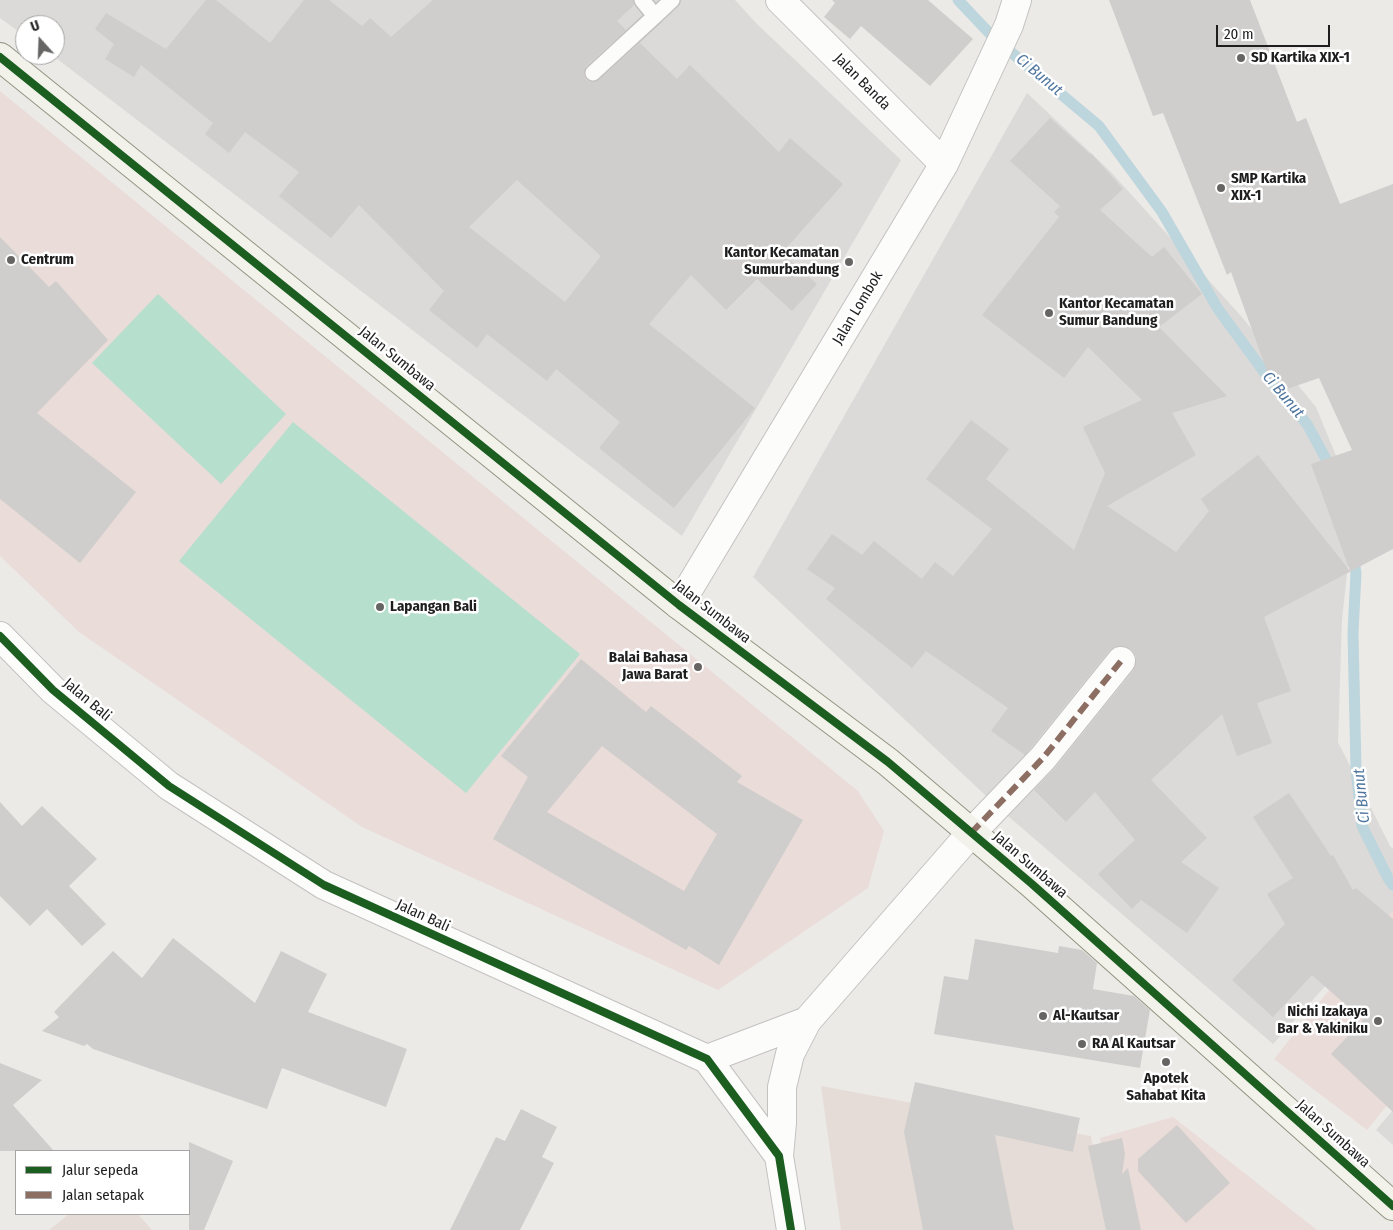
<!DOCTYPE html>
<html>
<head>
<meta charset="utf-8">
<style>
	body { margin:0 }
	#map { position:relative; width:1393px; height:1230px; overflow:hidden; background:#eceae7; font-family:"Fira Sans Condensed",sans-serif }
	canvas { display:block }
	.legend { position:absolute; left:15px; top:1150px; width:175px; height:65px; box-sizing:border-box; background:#fff; border:1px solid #a5a5a5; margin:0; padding:6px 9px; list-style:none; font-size:15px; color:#1e1e1e }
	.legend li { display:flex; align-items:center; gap:10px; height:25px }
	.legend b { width:25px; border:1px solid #a5a5a5 }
	.north { position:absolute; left:15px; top:15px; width:50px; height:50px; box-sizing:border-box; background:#fff; border:1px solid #a5a5a5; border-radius:50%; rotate:340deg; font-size:14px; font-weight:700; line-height:20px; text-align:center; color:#1e1e1e }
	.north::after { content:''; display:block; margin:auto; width:18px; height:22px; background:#666564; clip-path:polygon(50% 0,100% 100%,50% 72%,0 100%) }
	.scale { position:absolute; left:1216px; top:25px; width:114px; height:22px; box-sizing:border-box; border:2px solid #1e1e1e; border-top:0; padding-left:6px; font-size:15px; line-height:18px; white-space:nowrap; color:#1e1e1e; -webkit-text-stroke:4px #fff; paint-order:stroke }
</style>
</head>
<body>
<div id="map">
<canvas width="1393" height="1230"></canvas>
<ul class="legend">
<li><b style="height:6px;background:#1b5e20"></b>Jalur sepeda</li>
<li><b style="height:6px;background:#8d6e63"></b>Jalan setapak</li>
</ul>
<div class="north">U</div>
<div class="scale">20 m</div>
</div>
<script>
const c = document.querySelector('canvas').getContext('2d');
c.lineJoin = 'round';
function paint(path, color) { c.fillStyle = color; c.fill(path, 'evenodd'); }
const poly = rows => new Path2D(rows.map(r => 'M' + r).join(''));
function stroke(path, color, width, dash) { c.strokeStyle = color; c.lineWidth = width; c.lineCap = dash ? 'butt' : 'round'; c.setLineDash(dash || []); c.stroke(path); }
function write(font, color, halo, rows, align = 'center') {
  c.font = font + ' "Fira Sans Condensed",sans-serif'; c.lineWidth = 5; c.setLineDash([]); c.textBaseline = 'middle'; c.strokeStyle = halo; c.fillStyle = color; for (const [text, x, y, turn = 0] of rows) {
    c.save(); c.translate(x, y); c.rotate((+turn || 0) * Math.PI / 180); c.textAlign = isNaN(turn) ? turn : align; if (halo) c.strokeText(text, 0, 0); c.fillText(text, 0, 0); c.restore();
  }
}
const residential = poly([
	[0,0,735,0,757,24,901,160,682,536,52,55,55,55,55,25,25,25,25,36,0,18],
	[1027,93,1110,171,1241,316,1316,407,1355,502,1342,619,1338,742,1390,846,1393,849,1393,911,1273,1044,1001,810,753,577],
	[1393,1110,1393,1145,1376,1130]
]);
const commercial = poly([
	[0,91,858,791,884,831,868,888,718,990,362,827,79,632,0,556],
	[1393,910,1393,1098,1367,1130,1274,1059],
	[1173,1117,1317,1230,1116,1230,1100,1138]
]);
const military = poly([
	[821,1086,1091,1136,1107,1230,841,1230],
	[69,1214,138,1214,152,1230,49,1230]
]);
const pitch = poly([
	[158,294,286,414,221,484,92,363],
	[293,422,580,654,466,793,179,561]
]);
const stream = poly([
	[958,0,993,37,1099,126,1162,212,1218,309,1267,376,1307,424,1333,472],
	[1353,555,1356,573,1353,633,1356,769,1362,826,1388,878,1393,885]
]);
const building = poly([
	[206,0,216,0,270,43,304,0,329,0,362,26,370,18,391,37,433,0,633,0,634,5,617,21,626,30,586,66,584,75,586,80,591,82,599,80,640,43,677,79,690,65,779,152,790,138,843,184,782,253,817,284,792,311,757,279,726,310,691,275,649,324,755,408,674,508,599,448,620,422,556,369,547,381,487,334,477,348,429,310,444,291,359,205,331,238,279,196,299,172,245,132,229,153,205,134,213,123,141,65,134,77,105,59,114,44,95,29,106,13,166,49],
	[517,180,601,256,565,302,469,227],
	[832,0,928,0,973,39,930,86,861,26,850,39,824,17,835,3],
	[1109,0,1250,0,1297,122,1306,118,1340,204,1393,184,1393,549,1264,617,1291,691,1257,703,1272,743,1237,756,1222,714,1151,780,1207,838,1181,862,1219,888,1187,933,1141,900,1132,909,1098,874,1135,840,1095,792,1066,822,1034,790,1055,768,1133,671,1136,663,1136,656,1131,649,1123,646,1115,647,1109,651,1025,755,991,731,1008,708,926,651,912,668,826,599,835,588,807,569,832,534,862,555,874,541,922,579,935,562,953,576,992,529,926,479,971,420,1009,449,986,479,1074,550,1105,473,1083,427,1142,400,1088,347,1064,378,982,315,1059,217,1054,212,1060,206,1010,161,1050,118,1090,154,1091,153,1123,189,1100,210,1152,257,1164,247,1202,294,1159,327,1227,396,1172,413,1196,455,1107,506,1176,552,1209,511,1201,499,1258,455,1350,571,1311,464,1352,450,1319,378,1284,390,1280,379,1271,382,1231,272,1227,275,1163,113,1153,116],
	[0,237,49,287,56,281,108,340,37,413,136,492,80,563,0,499],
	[581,659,646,712,651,706,742,776,737,782,803,820,719,965,689,946,686,950,493,839,528,777,501,756],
	[602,746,717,834,684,891,547,812],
	[1289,793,1331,856,1333,855,1353,890,1356,888,1393,919,1393,1112,1331,1054,1363,1020,1312,975,1273,1017,1232,980,1285,924,1267,894,1293,878,1253,817],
	[0,802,22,826,42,806,97,859,69,886,106,924,82,946,47,909,30,926,0,896],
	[173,938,255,1003,281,951,327,974,308,1012,407,1049,386,1107,282,1068,267,1109,93,1049,87,1044,84,1046,42,1031,59,1017,54,1012,113,951,142,978],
	[975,939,1058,953,1059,946,1082,950,1097,963,1093,989,1134,996,1150,1010,1140,1068,934,1034,944,976,968,980],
	[0,1063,42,1080,13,1105,54,1151,0,1151],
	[915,1082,1080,1118,1073,1152,995,1135,1014,1230,923,1230,904,1132],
	[521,1109,557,1127,542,1157,554,1163,520,1230,450,1230,496,1137,505,1141],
	[1177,1125,1230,1183,1186,1223,1138,1171,1138,1159],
	[1122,1138,1125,1154,1122,1174,1128,1168,1141,1230,1106,1230,1088,1146],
	[189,1142,233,1161,204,1230,189,1230]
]);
const lane = poly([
	[655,16,672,0],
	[593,73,655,16,642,0]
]);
const street = poly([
	[780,0,944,164],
	[679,605,944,164,1009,25,1017,0],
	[0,636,53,690,169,786,324,885,707,1059,779,1156,791,1230],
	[707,1059,807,1021,971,833,1043,758,1121,661],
	[779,1156,782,1123,782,1087,790,1054,807,1021]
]);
const secondary = poly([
	[0,57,679,605,888,762,1032,884,1393,1206]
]);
const quiet = poly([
	[971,833,1043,758,1121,661]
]);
const cycleway = poly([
	[0,57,679,605,888,762,1032,884,1393,1206],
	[0,636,53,690,169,786,324,885,707,1059,779,1156,791,1230]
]);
const markers = [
	[1241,58,5,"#666564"],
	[1221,188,5,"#666564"],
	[11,260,5,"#666564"],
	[849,262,5,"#666564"],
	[1049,313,5,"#666564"],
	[380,607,5,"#666564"],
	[698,667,5,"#666564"],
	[1043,1016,5,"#666564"],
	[1378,1021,5,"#666564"],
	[1082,1044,5,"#666564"],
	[1166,1062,5,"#666564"]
];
const poiNames = [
	["SD Kartika XIX-1",1251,58],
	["SMP Kartika",1231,179],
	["XIX-1",1231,196],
	["Kantor Kecamatan",839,253,"right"],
	["Sumurbandung",839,270,"right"],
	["Centrum",21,260],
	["Kantor Kecamatan",1059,304],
	["Sumur Bandung",1059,321],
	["Lapangan Bali",390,607],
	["Balai Bahasa",688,658,"right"],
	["Jawa Barat",688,675,"right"],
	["Nichi Izakaya",1368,1012,"right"],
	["Bar & Yakiniku",1368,1029,"right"],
	["Al-Kautsar",1053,1016],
	["RA Al Kautsar",1092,1044],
	["Apotek",1166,1079,"center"],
	["Sahabat Kita",1166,1096,"center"]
];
const streetNames = [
	["Jalan Banda",862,82,45],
	["Jalan Lombok",858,308,-59],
	["Jalan Sumbawa",397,359,39],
	["Jalan Sumbawa",712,612,38],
	["Jalan Bali",87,700,40],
	["Jalan Sumbawa",1030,865,41],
	["Jalan Bali",423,916,25],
	["Jalan Sumbawa",1333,1134,42]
];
const waterNames = [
	["Ci Bunut",1039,75,40],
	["Ci Bunut",1283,395,50],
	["Ci Bunut",1362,796,-96]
];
paint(residential, '#dbdad8');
paint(commercial, '#e9dcd9');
paint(military, '#e6dcd7');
paint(pitch, '#b6dfce');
stroke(stream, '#bdd5dc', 11);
paint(building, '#d0cecc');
stroke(lane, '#c3c2c1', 18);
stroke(street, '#c3c2c1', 30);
stroke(secondary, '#929480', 30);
stroke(lane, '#fcfcfb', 15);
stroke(street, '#fcfcfb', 28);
stroke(secondary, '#f2f2eb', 28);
stroke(quiet, '#8d6e63', 6, [12, 6]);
stroke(cycleway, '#1b5e20', 8);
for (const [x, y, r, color] of markers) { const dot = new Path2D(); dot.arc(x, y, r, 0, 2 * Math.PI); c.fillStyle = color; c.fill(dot); stroke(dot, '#fff', 2); }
write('bold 15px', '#1e1e1e', '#fff', poiNames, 'left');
write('15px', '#1e1e1e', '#fff', streetNames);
write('italic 16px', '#4f759e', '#fff', waterNames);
</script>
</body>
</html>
